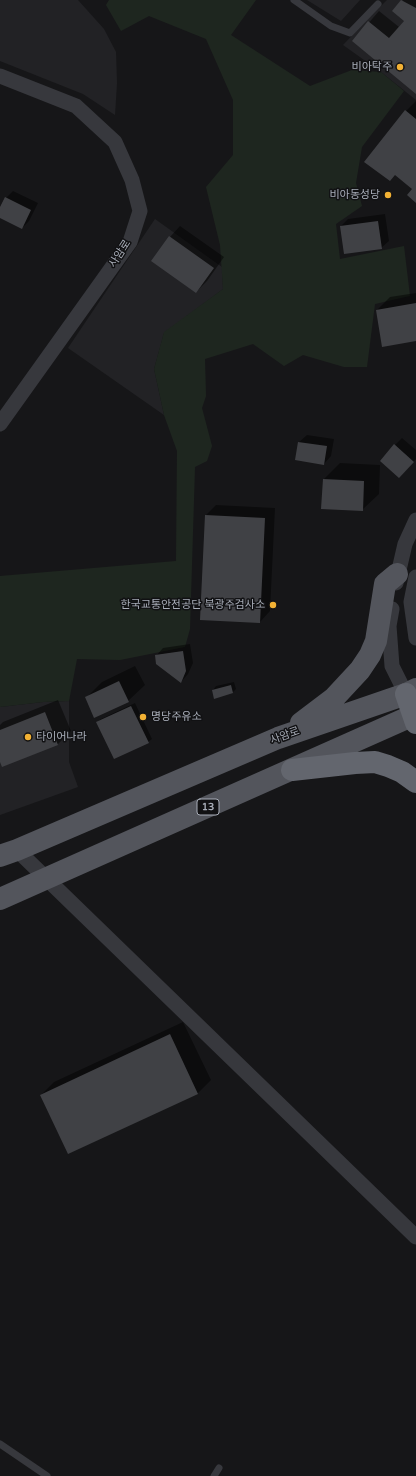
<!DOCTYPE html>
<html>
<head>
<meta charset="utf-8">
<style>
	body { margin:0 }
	canvas { display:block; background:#161618 }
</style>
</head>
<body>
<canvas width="416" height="1476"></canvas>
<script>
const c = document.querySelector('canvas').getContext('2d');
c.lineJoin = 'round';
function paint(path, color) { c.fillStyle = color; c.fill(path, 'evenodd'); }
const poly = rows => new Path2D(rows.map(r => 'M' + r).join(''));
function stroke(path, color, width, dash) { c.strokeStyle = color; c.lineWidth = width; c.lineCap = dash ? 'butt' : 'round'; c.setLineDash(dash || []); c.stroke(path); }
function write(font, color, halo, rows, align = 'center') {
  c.font = font + ' "Varela Round","Noto Sans KR",sans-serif'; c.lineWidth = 3; c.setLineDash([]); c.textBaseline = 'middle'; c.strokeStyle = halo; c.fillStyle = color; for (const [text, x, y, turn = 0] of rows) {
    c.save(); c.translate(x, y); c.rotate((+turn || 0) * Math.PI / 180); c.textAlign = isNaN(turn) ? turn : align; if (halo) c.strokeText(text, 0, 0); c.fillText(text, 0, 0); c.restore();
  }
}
const built = poly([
	[0,0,78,0,104,29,116,52,117,83,115,115,83,94,0,61],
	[307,0,360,0,341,21],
	[387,0,416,0,416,100,381,72,343,45,369,18],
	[155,219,222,267,223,289,164,333,154,369,164,415,68,348],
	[69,701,69,762,78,787,0,815,0,707,43,702]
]);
const green = poly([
	[109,0,256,0,231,35,310,86,352,70,381,72,404,91,362,147,356,183,362,206,336,224,340,259,404,246,410,296,375,304,367,367,344,367,303,355,284,366,253,344,205,359,206,396,202,408,212,446,207,461,195,467,190,629,185,647,120,660,77,659,69,701,43,702,0,707,0,576,176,561,177,451,164,415,154,369,164,332,223,289,220,245,206,187,233,155,233,100,206,39,149,16,121,31,106,5]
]);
const shadow = poly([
	[403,0,416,0,416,93,353,41,379,11,399,27,405,20,394,11],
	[416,101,416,201,406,111],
	[13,191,38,203,29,221,22,228,0,217,0,209,6,198],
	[385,214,389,241,381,248,341,226,348,219],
	[180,226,224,257,207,281,196,292,170,237],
	[416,293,416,340,377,310,390,297],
	[307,435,334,439,331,456,324,464,297,459,299,442],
	[402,438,416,450,416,459,406,470,395,445],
	[340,463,380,465,379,494,362,510,324,479],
	[216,505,275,508,270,611,260,622,206,515],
	[190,644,193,663,188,674,181,682,156,656,163,648],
	[135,666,145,685,128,701,86,698,102,682],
	[234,682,236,689,233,692,213,690,216,686],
	[58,700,71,731,58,744,3,766,0,759,0,725,3,722],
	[135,703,152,739,148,742,97,722,101,719],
	[183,1022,211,1080,198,1093,69,1153,41,1095,54,1082]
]);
const building = poly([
	[401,0,416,8,416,94,352,41,368,21,389,38,404,21,392,11],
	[405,110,416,119,416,203,407,195,412,189,395,175,390,181,364,162],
	[5,197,31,210,22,229,0,218,0,207],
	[378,221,382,249,344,254,340,226],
	[169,236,214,268,196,293,151,261],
	[416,303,416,341,382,347,376,310],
	[298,442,327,446,324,465,295,460],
	[394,444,414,462,399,478,380,461],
	[323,479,364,481,363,511,321,509],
	[205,515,265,518,260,623,200,620],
	[183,651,186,671,181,683,156,664,155,655],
	[119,681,129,702,94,718,85,697],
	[231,685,233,693,214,699,212,690],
	[131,706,149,743,114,759,96,722],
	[45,712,58,745,2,767,0,762,0,730],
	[170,1034,198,1094,68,1154,40,1095]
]);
const service = poly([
	[294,0,331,26,350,33,378,4],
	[0,1444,47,1476],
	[214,1476,219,1468]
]);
const minor = poly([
	[0,76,76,106,115,142,132,180,140,211,130,242,0,424],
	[416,577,411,602,416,638],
	[396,583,405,544,416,520],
	[392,609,389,626,392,666,406,694],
	[17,850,416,1237]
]);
const primary = poly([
	[301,723,334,698,360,670,370,655,376,641,385,584,397,574],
	[0,856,17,850,278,738,406,694,416,689],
	[0,899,416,714]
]);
const motorway = poly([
	[406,694,416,723],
	[292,770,355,763,375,762,388,766,402,772,416,782]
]);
const markers = [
	[400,67,4,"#f2b134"],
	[388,195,4,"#f2b134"],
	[273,605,4,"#f2b134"],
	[143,717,4,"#f2b134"],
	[28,737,4,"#f2b134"]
];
const shields = [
	[208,807,22]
];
const shieldNames = [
	["13",208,807]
];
const poiNames = [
	["비아탁주",392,67],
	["비아동성당",380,195],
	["한국교통안전공단 북광주검사소",265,605],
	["명당주유소",151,717,"left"],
	["타이어나라",36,737,"left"]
];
const streetNames = [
	["사암로",120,254,-57],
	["사암로",285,736,-20]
];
paint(built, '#222225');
paint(green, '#1e261f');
paint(shadow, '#0007');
paint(building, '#404145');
stroke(service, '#37383d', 7);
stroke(minor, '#37383d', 15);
stroke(primary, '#53555c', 22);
stroke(motorway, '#63666e', 22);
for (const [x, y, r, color] of markers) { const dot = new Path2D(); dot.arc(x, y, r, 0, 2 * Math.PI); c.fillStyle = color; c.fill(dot); stroke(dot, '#111113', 1.5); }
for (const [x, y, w] of shields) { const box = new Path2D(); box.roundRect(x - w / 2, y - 8, w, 16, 3); c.fillStyle = '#111113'; c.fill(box); stroke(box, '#a8adb8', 1); }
write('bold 10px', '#a8adb8', null, shieldNames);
write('11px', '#a8adb8', '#111113', poiNames, 'right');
write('11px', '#a8adb8', '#111113', streetNames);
</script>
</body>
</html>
